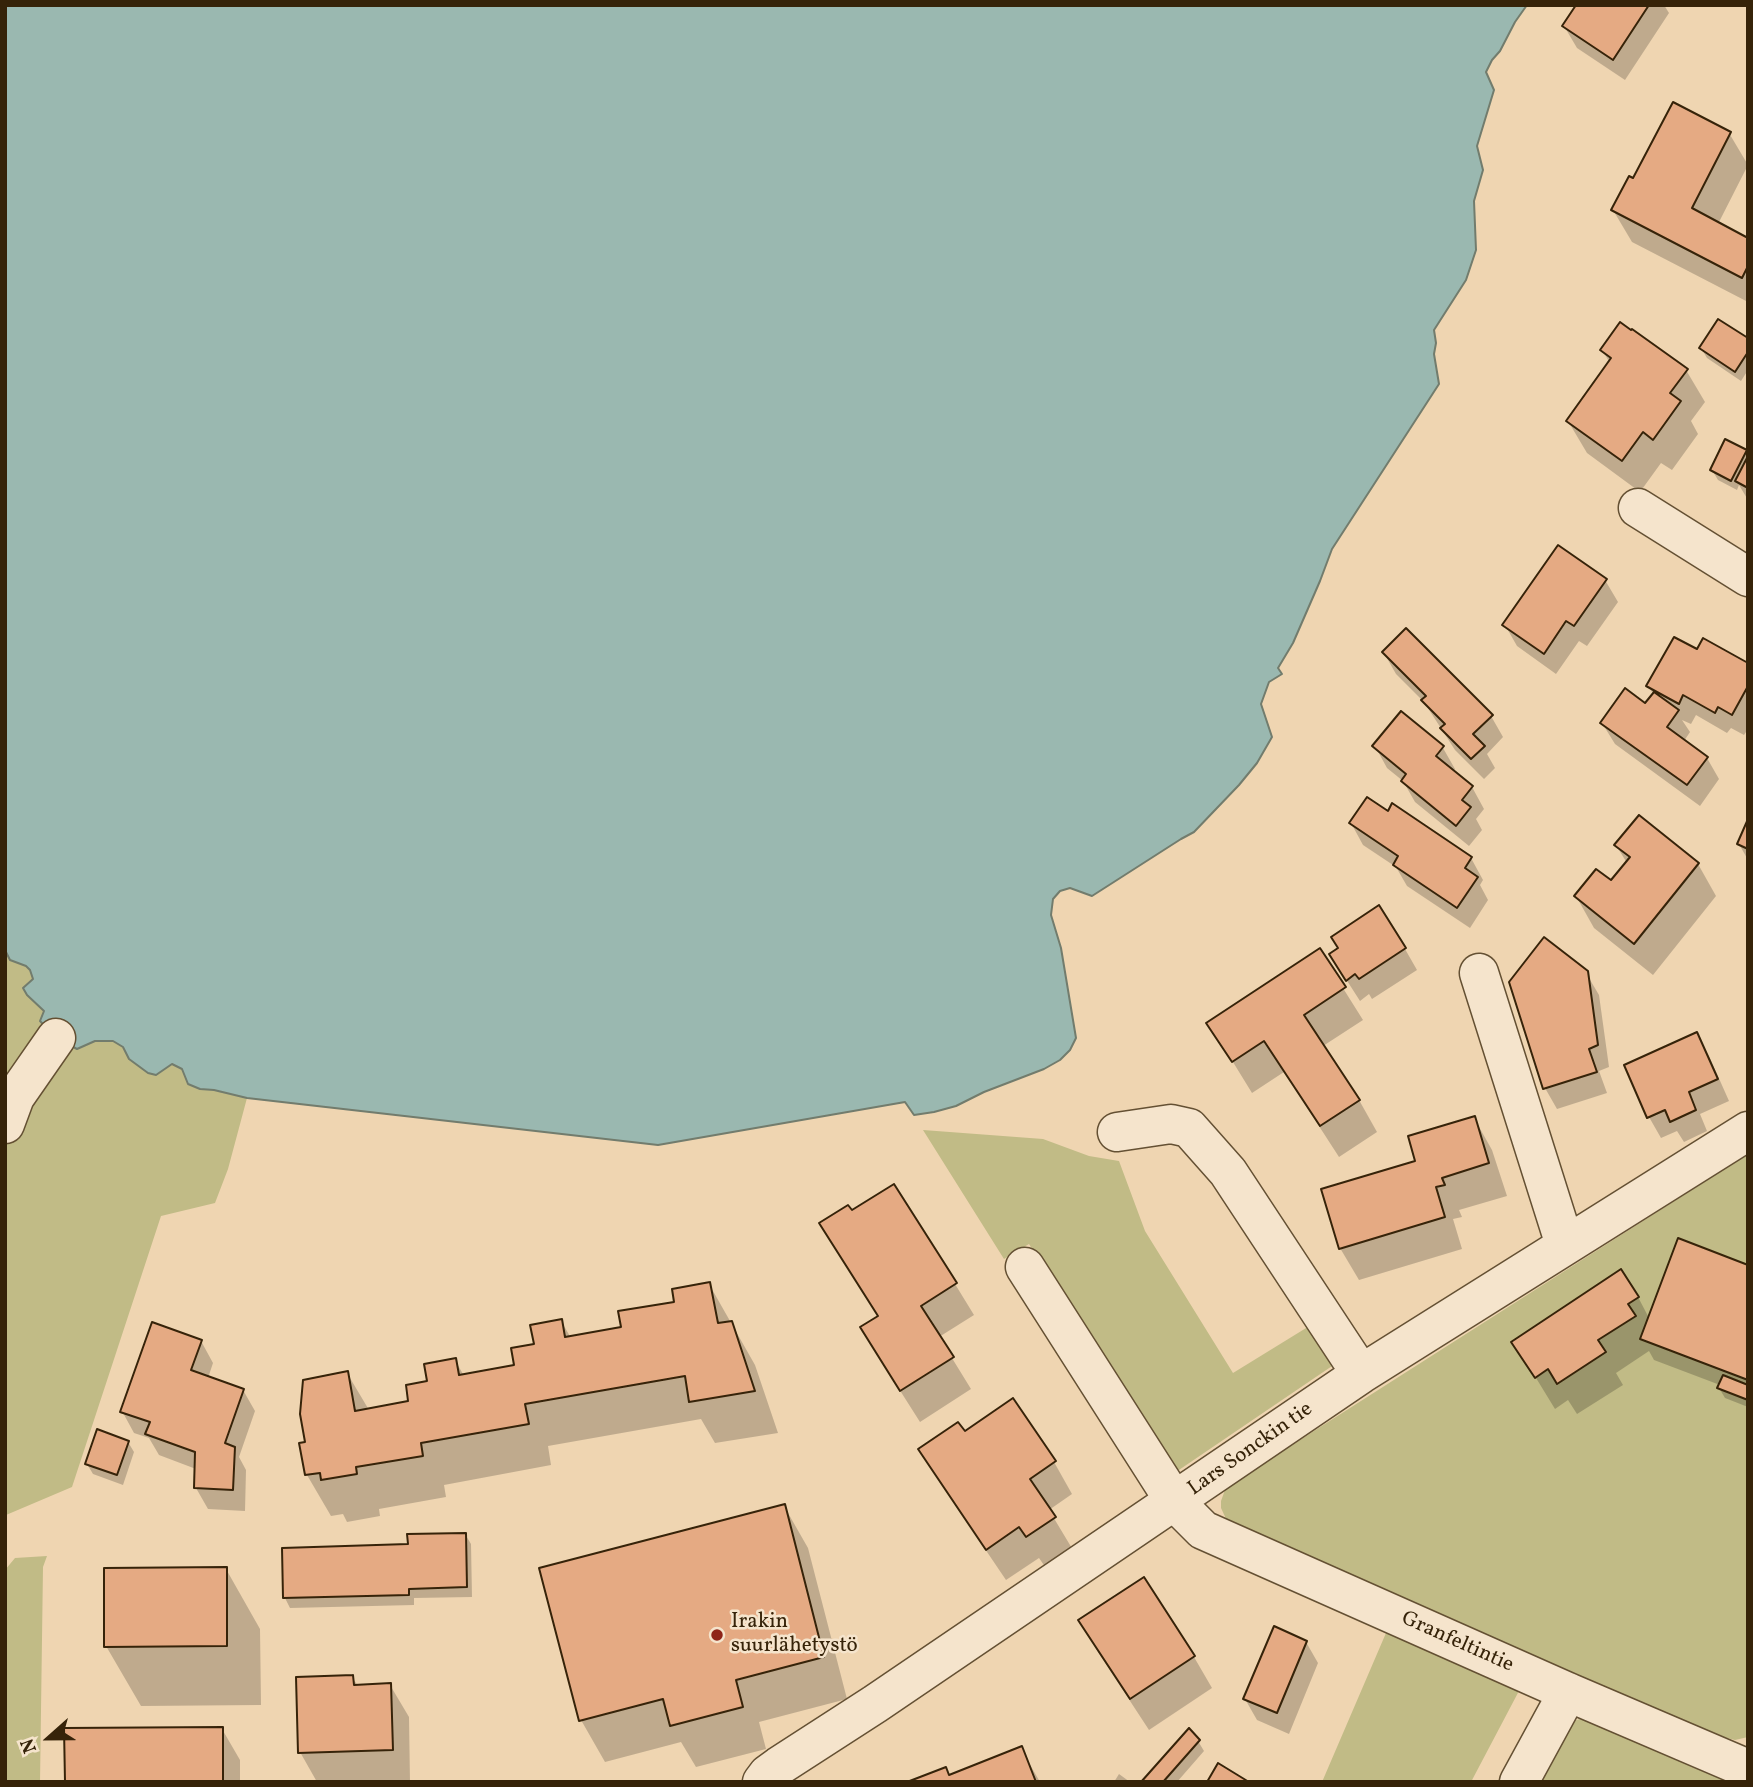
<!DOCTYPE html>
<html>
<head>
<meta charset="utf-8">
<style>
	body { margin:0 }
	#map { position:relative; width:1753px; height:1787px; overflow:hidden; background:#efd5b1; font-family:Vollkorn,serif }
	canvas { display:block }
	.frame { position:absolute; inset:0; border:7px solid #362309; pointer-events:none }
	.north { position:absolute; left:14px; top:1703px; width:70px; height:70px; -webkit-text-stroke:5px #f5e4cc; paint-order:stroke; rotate:249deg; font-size:19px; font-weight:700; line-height:28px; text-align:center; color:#362309 }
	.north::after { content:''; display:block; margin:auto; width:24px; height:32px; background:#362309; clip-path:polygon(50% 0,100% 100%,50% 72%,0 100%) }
</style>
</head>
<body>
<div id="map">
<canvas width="1753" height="1787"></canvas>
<div class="frame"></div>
<div class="north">N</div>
</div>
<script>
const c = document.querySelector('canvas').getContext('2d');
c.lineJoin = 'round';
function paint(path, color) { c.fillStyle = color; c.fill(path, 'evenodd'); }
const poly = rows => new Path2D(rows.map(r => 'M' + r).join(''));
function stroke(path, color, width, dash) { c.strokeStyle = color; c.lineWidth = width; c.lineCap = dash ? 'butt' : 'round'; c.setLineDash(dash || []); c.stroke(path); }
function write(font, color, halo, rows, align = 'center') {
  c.font = font + ' Vollkorn,serif'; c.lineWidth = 5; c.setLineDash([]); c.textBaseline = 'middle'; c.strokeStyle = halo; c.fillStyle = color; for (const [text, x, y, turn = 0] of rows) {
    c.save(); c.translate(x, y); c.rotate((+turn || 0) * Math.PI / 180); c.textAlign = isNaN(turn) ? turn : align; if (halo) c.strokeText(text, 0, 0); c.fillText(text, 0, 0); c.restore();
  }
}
const green = poly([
	[5,950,10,960,26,966,30,970,33,979,27,995,45,1011,77,1049,95,1041,113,1041,123,1047,129,1059,172,1064,182,1069,200,1089,214,1090,247,1098,228,1169,215,1203,161,1216,72,1487,6,1515],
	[923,1130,1043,1139,1089,1156,1119,1161,1145,1231,1233,1373,1311,1325,1338,1362,1173,1474,1029,1244,1004,1259],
	[1748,1154,1748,1737,1735,1740,1723,1737,1478,1632,1227,1521,1221,1508,1221,1501,1225,1490,1234,1482],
	[47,1556,43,1567,40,1782,5,1782,5,1570,15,1558],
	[1386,1633,1520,1689,1471,1782,1322,1782],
	[1580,1719,1592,1722,1733,1782,1534,1782,1573,1721]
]);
const water = poly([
	[5,5,1527,5,1515,22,1500,51,1492,60,1486,72,1494,90,1477,146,1483,170,1474,201,1476,250,1466,280,1434,330,1436,343,1434,354,1439,384,1332,549,1320,581,1293,643,1278,668,1282,674,1269,682,1261,704,1272,737,1257,763,1239,785,1194,832,1181,839,1092,896,1070,888,1060,891,1053,899,1051,915,1061,948,1076,1038,1070,1050,1060,1060,1044,1069,984,1092,956,1106,934,1112,914,1115,905,1102,658,1145,247,1098,214,1090,200,1089,188,1084,182,1069,172,1064,156,1075,148,1073,129,1059,123,1047,113,1041,95,1041,77,1049,56,1038,40,1021,44,1011,27,995,23,988,33,979,30,970,26,966,10,960,5,950,5,5]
]);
const shadow = poly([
	[1578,5,1664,5,1669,13,1625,80,1577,48,1564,26],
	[1729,133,1748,165,1718,224,1748,240,1748,302,1632,242,1613,210,1634,180],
	[1748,341,1748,370,1741,381,1707,358,1701,348],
	[1602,350,1686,370,1705,402,1691,421,1698,434,1672,470,1661,463,1640,492,1587,453,1568,421,1610,363],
	[1745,451,1748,455,1748,500,1739,485,1737,490,1718,480,1712,470],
	[1605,580,1618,602,1587,646,1579,641,1556,674,1517,646,1505,625],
	[1697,652,1748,665,1748,729,1744,735,1731,728,1727,733,1696,715,1691,724,1682,720,1690,732,1684,741,1707,758,1719,779,1700,806,1615,744,1602,723,1646,706,1654,695,1648,686],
	[1384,653,1491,716,1503,737,1487,754,1495,768,1484,779,1455,750,1424,702,1396,674],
	[1401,714,1443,748,1455,769,1453,772,1472,787,1484,809,1476,819,1482,830,1469,846,1415,802,1403,781,1387,768,1375,746],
	[1351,823,1471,858,1483,880,1480,885,1488,900,1470,928,1407,886,1396,867,1363,845],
	[1748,824,1748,860,1739,844],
	[1616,845,1698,864,1716,896,1653,975,1594,928,1576,896,1611,883,1627,863],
	[1405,949,1417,970,1372,999,1369,994,1360,1001,1344,976],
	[1319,950,1363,1020,1323,1046,1359,1100,1377,1132,1339,1157,1284,1072,1252,1093,1209,1023],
	[1586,973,1599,995,1609,1067,1599,1071,1607,1093,1557,1109,1545,1088],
	[1696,1034,1709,1056,1729,1101,1700,1114,1707,1131,1684,1142,1677,1131,1661,1138,1649,1117],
	[1474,1118,1492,1150,1507,1196,1459,1210,1462,1217,1453,1219,1462,1249,1359,1280,1340,1248,1417,1162],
	[852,1212,955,1284,974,1315,939,1337,971,1389,920,1422,880,1359,879,1317],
	[1748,1267,1748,1407,1725,1398,1719,1388,1720,1385,1654,1360,1649,1351,1616,1373,1623,1385,1577,1414,1568,1400,1555,1409,1514,1342,1638,1297,1649,1318],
	[709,1284,755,1365,778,1433,715,1443,701,1419,548,1446,551,1465,444,1485,446,1497,379,1509,380,1516,347,1522,343,1514,331,1516,307,1475,307,1444,347,1373,369,1410,410,1403,429,1383,455,1360,464,1376,516,1366,561,1321,571,1338,623,1329,676,1303],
	[201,1341,213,1363,208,1378,243,1390,255,1411,239,1457,246,1470,245,1511,208,1509,196,1488,196,1469,159,1455,149,1438,134,1433,122,1411],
	[964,1433,1054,1462,1072,1494,1049,1510,1073,1550,1046,1568,1039,1558,1006,1580,939,1481,920,1449],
	[128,1442,134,1452,123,1485,93,1474,87,1464],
	[784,1506,808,1548,847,1699,759,1722,766,1749,696,1767,681,1742,605,1762,581,1720],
	[465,1534,471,1544,472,1597,414,1598,414,1605,290,1608,285,1598,410,1546],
	[226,1569,260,1629,261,1705,141,1706,106,1646],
	[1080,1621,1194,1657,1212,1688,1149,1730,1098,1652],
	[1306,1642,1318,1663,1289,1734,1257,1720,1245,1699],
	[352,1677,358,1686,390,1685,409,1717,410,1782,317,1782,300,1752],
	[222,1729,240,1760,240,1782,66,1782],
	[1198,1741,1204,1751,1177,1782,1143,1782],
	[1021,1749,1040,1782,911,1782,949,1777],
	[1119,1774,1130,1782,1114,1782]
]);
const building = poly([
	[1576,5,1649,5,1613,60,1562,26,1576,5],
	[1673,102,1731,132,1692,208,1748,238,1748,266,1742,278,1611,210,1629,176,1633,178,1673,102],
	[1718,319,1748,338,1748,352,1735,372,1699,348,1718,319],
	[1620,322,1631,330,1632,329,1688,369,1670,393,1681,401,1653,440,1643,432,1622,461,1566,421,1611,358,1600,350,1620,322],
	[1725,439,1747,450,1731,481,1710,470,1725,439],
	[1748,456,1748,488,1735,481,1748,456],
	[1558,545,1607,579,1574,626,1566,621,1544,654,1502,625,1558,545],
	[1406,628,1493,715,1473,734,1485,746,1471,759,1440,728,1445,724,1421,700,1426,696,1382,652,1406,628],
	[1674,637,1697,649,1703,638,1748,663,1748,686,1732,715,1718,707,1715,713,1683,695,1679,704,1646,686,1674,637],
	[1625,688,1645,703,1654,692,1679,710,1667,727,1708,757,1687,785,1600,723,1625,688],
	[1401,711,1444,746,1436,756,1473,786,1462,800,1471,807,1456,826,1401,781,1406,774,1372,746,1401,711],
	[1367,797,1388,811,1392,803,1472,857,1465,868,1478,877,1457,908,1393,865,1398,856,1349,823,1367,797],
	[1639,815,1699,863,1634,944,1574,896,1596,869,1611,880,1630,857,1614,845,1639,815],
	[1748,819,1748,849,1737,844,1748,819],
	[1379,905,1406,948,1359,979,1355,974,1346,981,1329,954,1338,948,1331,937,1379,905],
	[1544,937,1588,971,1598,1045,1589,1049,1597,1072,1543,1089,1509,982,1544,937],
	[1320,948,1346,987,1304,1015,1360,1100,1320,1126,1264,1041,1232,1062,1206,1023,1320,948],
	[1697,1032,1718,1079,1689,1092,1696,1110,1670,1122,1665,1110,1647,1118,1624,1065,1697,1032],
	[1475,1116,1489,1163,1442,1178,1445,1185,1436,1187,1445,1217,1339,1249,1321,1189,1415,1161,1408,1136,1475,1116],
	[894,1184,957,1283,921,1306,954,1357,900,1391,860,1327,878,1316,819,1223,848,1205,852,1210,894,1184],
	[1678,1238,1748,1265,1748,1380,1640,1339,1678,1238],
	[1621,1269,1639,1297,1628,1304,1636,1316,1598,1340,1606,1352,1557,1384,1548,1369,1535,1378,1511,1342,1621,1269],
	[710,1282,718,1323,732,1321,755,1391,689,1402,685,1376,525,1404,529,1424,421,1443,423,1456,356,1467,357,1474,321,1480,320,1473,305,1475,299,1443,305,1442,300,1414,303,1380,348,1371,355,1411,408,1401,406,1385,427,1381,424,1364,456,1358,459,1375,514,1365,511,1348,534,1344,530,1325,562,1319,565,1337,621,1327,618,1311,674,1302,672,1289,710,1282],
	[152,1322,202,1340,191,1370,244,1389,225,1443,235,1447,233,1490,194,1488,195,1452,145,1434,150,1422,120,1412,152,1322],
	[1723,1375,1748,1385,1748,1400,1717,1388,1723,1375],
	[1013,1398,1056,1461,1030,1479,1056,1517,1026,1537,1019,1527,986,1550,918,1449,958,1422,965,1431,1013,1398],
	[97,1429,129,1441,117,1475,85,1464,97,1429],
	[785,1504,824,1657,736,1680,743,1707,670,1726,663,1699,579,1721,539,1568,785,1504],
	[466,1533,467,1587,409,1589,409,1595,283,1598,282,1548,408,1544,407,1534,466,1533],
	[227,1567,227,1646,104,1647,104,1568,227,1567],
	[1144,1577,1195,1656,1130,1699,1078,1620,1144,1577],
	[1274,1626,1307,1641,1277,1713,1243,1699,1274,1626],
	[353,1675,354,1685,391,1683,393,1750,298,1753,296,1677,353,1675],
	[223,1727,223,1782,65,1782,64,1728,223,1727],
	[1189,1728,1200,1740,1163,1782,1141,1782,1189,1728],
	[1022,1746,1036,1782,907,1782,946,1767,949,1775,1022,1746],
	[1218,1763,1249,1782,1207,1782,1218,1763]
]);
const minor = poly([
	[1638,508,1748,577],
	[1479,973,1565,1245],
	[5,1124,15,1097,56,1038],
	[1117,1132,1171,1124,1189,1128,1228,1172,1361,1374],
	[1025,1267,1175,1502,1203,1530,1568,1692,1748,1769],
	[762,1782,768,1774,779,1766,875,1704,1361,1374,1748,1131],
	[1519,1782,1568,1692]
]);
const markers = [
	[717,1635,7,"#8f2418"]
];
const streetNames = [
	["Lars Sonckin tie",1251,1450,-35],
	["Granfeltintie",1457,1643,24]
];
const poiNames = [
	["Irakin",731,1623],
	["suurlähetystö",731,1647]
];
paint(green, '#c1bb86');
paint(water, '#9ab8b0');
stroke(water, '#727c6d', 2);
paint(shadow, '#0003');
paint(building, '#e5aa83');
stroke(building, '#362309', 2);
stroke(minor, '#645033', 41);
stroke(minor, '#f5e4cc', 38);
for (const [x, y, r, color] of markers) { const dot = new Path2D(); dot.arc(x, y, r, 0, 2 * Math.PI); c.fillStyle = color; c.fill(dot); stroke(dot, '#f5e4cc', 2.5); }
write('21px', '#362309', '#f5e4cc', streetNames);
write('21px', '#362309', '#f5e4cc', poiNames, 'left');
</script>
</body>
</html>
